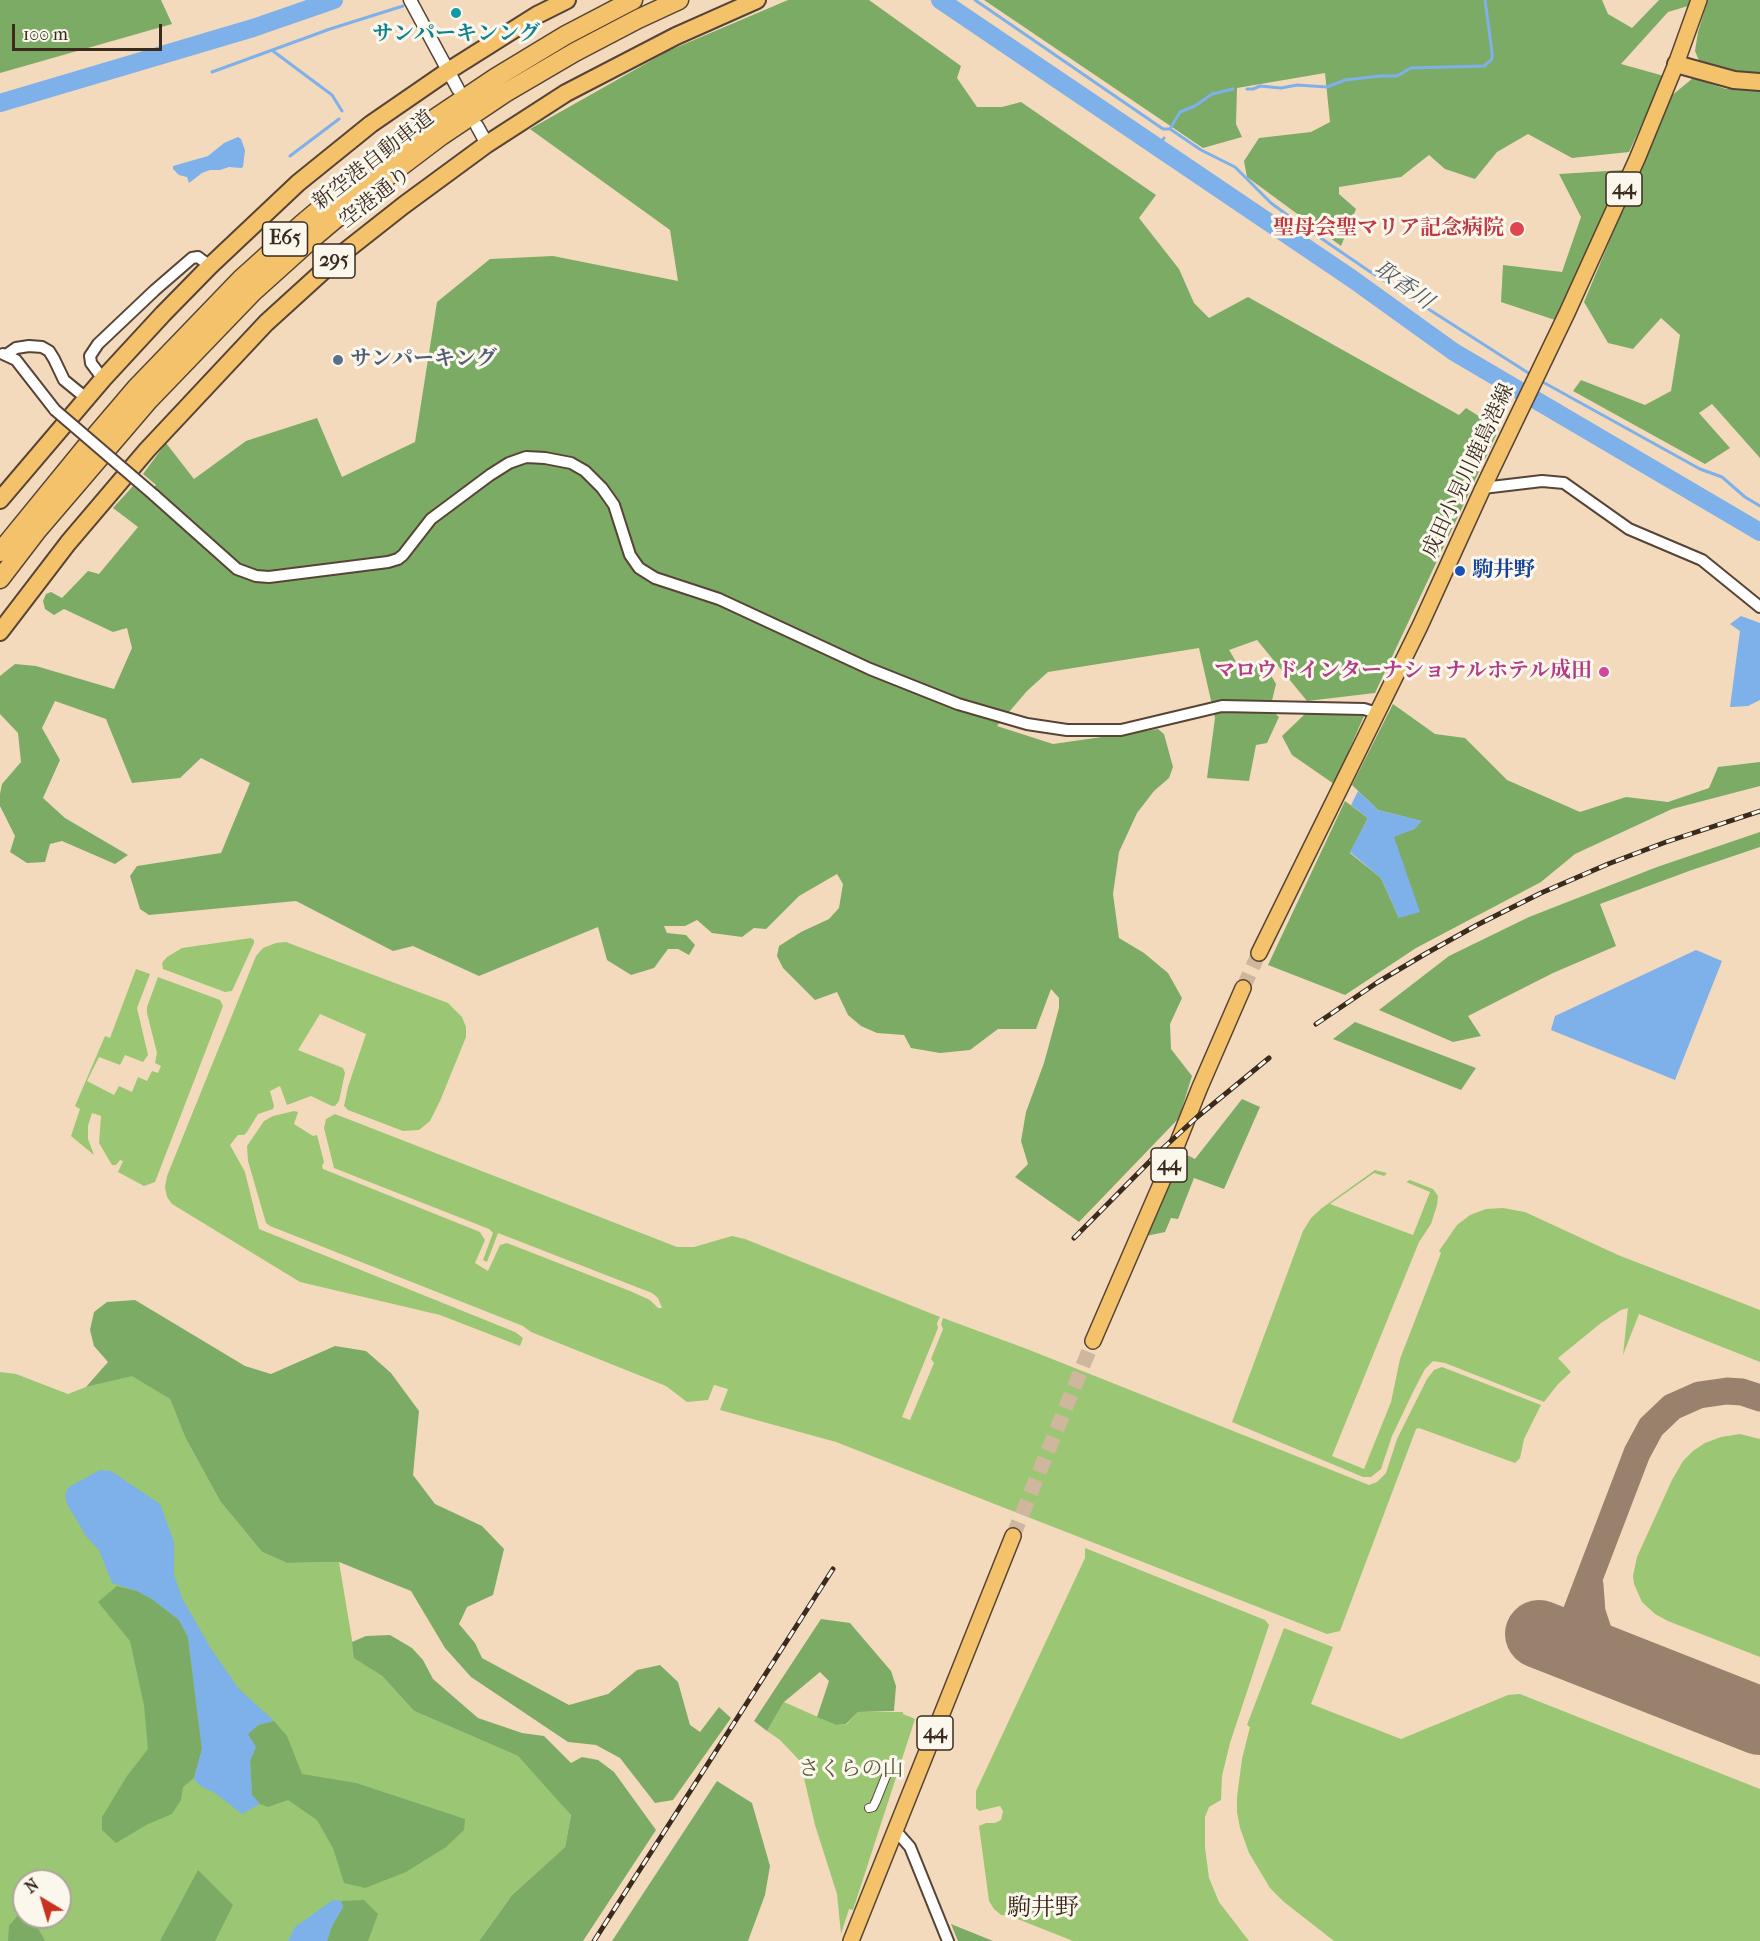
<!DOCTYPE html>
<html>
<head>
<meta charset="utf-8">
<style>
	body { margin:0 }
	#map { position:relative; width:1760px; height:1941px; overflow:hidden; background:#f4dabd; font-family:"IM FELL French Canon",serif }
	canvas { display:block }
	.north { position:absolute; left:12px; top:1869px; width:60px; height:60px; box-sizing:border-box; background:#fbf7ec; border:2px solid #aea59a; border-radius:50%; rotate:322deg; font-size:16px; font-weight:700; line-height:24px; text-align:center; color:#3b2a1e }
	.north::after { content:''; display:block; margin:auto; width:21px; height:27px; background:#c8321e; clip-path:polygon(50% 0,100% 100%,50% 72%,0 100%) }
	.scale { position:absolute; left:12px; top:24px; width:150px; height:27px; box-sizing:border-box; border:3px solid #3b2a1e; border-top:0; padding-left:8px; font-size:18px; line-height:21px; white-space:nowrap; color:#3b2a1e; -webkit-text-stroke:4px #fbf7ec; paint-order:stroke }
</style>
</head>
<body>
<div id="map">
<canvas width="1760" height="1941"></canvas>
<div class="north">N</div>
<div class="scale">100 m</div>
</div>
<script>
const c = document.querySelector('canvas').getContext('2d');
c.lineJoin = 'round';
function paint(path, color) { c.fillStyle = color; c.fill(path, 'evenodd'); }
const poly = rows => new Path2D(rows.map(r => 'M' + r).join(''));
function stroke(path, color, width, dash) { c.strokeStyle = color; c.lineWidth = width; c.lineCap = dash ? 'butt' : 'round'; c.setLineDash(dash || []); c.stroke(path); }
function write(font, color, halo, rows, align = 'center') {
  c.font = font + ' "IM FELL French Canon","Noto Serif JP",serif'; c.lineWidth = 6; c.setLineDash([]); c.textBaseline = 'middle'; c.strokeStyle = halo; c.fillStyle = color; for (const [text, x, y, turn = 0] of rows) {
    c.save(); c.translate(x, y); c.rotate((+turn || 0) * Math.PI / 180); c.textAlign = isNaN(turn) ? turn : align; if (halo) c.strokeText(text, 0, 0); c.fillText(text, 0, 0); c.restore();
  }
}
const green = poly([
	[251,938,254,940,254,943,232,991,225,992,163,969,162,963,167,957,182,948],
	[286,942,448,1003,462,1017,466,1027,466,1037,440,1101,430,1121,419,1130,403,1131,348,1110,344,1106,348,1087,366,1034,320,1014,298,1050,343,1068,345,1073,339,1101,335,1106,332,1106,311,1096,287,1105,280,1086,270,1091,274,1106,273,1109,258,1114,247,1132,244,1135,238,1135,230,1145,245,1172,259,1229,515,1332,523,1338,520,1346,440,1315,300,1282,172,1204,167,1197,165,1187,167,1176,256,956,263,948,276,943],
	[136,969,150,974,137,1008,148,1055,143,1062,125,1055,120,1065,99,1057,87,1081,114,1095,119,1086,132,1092,138,1077,147,1081,152,1071,158,1073,161,1066,155,1063,157,1053,147,1013,147,1007,158,977,220,1000,223,1006,155,1182,144,1186,118,1172,123,1161,120,1160,116,1165,112,1165,99,1143,101,1116,92,1113,88,1126,88,1139,94,1155,71,1136,80,1109,75,1106,105,1036,110,1038],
	[294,1111,298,1112,294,1124,313,1136,317,1135,324,1162,322,1166,323,1169,480,1232,485,1240,475,1263,488,1271,500,1245,507,1243,630,1291,650,1300,658,1308,662,1308,658,1298,652,1293,498,1233,487,1262,483,1260,493,1233,489,1229,334,1168,324,1128,326,1119,335,1114,677,1247,694,1247,732,1236,745,1239,940,1317,937,1323,938,1328,902,1417,910,1420,934,1363,931,1359,943,1329,941,1324,943,1318,1027,1349,1369,1485,1377,1482,1386,1473,1397,1439,1427,1379,1434,1370,1442,1367,1541,1405,1524,1439,1520,1458,1515,1463,1419,1428,1416,1429,1343,1623,1340,1631,1327,1634,836,1442,720,1410,728,1389,714,1385,708,1400,687,1402,666,1386,531,1332,523,1326,270,1226,266,1223,248,1161,247,1146,264,1121,273,1116],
	[1375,1170,1387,1173,1384,1176,1374,1173,1330,1204,1413,1235,1430,1192,1406,1182,1410,1180,1433,1189,1438,1196,1437,1205,1431,1224,1419,1242,1332,1456,1364,1469,1391,1402,1400,1359,1441,1253,1439,1251,1457,1225,1470,1215,1486,1209,1503,1208,1525,1212,1618,1255,1760,1310,1760,1362,1639,1314,1623,1355,1628,1308,1621,1310,1601,1323,1558,1358,1571,1372,1558,1384,1544,1402,1445,1363,1433,1361,1425,1369,1414,1390,1392,1436,1381,1469,1371,1477,1363,1477,1232,1422,1303,1231,1311,1218,1322,1208],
	[0,1372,16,1374,68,1394,86,1387,133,1375,170,1399,185,1437,220,1501,262,1552,287,1563,339,1562,355,1658,382,1676,414,1711,518,1756,556,1796,571,1815,565,1847,512,1895,479,1941,0,1941],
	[24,1881,60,1881,60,1917,24,1917],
	[1740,1434,1760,1439,1760,1657,1668,1621,1655,1614,1642,1602,1634,1584,1633,1576,1637,1557,1672,1480,1683,1461,1693,1451,1705,1443,1721,1437],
	[1085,1548,1265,1620,1269,1625,1230,1743,1222,1776,1221,1800,1209,1807,1205,1817,1205,1847,1209,1878,1219,1902,1249,1941,1073,1941,1010,1916,1001,1915,994,1909,989,1901,979,1826,986,1823,995,1823,1001,1820,1003,1811,1000,1806,979,1811,976,1808,976,1791,1085,1558],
	[1284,1628,1333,1647,1311,1704,1401,1739,1508,1695,1520,1694,1760,1789,1760,1941,1334,1941,1284,1902,1270,1888,1249,1853,1240,1828,1237,1812,1237,1797,1242,1759,1250,1727,1247,1725],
	[784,1702,836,1725,847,1724,858,1712,903,1712,903,1714,915,1719,853,1910,849,1909,841,1934,837,1894,815,1825,800,1761,780,1740,767,1731]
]);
const forest = poly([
	[0,0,161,0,172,24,0,73],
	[788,0,869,0,961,66,957,78,977,107,1002,107,1021,102,1156,195,1139,218,1179,269,1194,303,1209,318,1248,297,1459,415,1466,408,1499,429,1375,693,1307,701,1257,640,1229,650,1238,665,1251,663,1266,667,1276,684,1270,709,1279,717,1267,743,1256,745,1249,781,1207,778,1215,718,1199,648,1048,672,1027,691,997,726,1053,744,1158,729,1164,734,1173,767,1169,778,1154,791,1137,813,1119,852,1113,894,1119,938,1144,953,1168,973,1182,998,1170,1024,1171,1049,1192,1076,1179,1118,1079,1222,1015,1177,1028,1164,1021,1141,1026,1112,1044,1063,1059,1008,1059,998,1051,989,1036,1029,998,1029,970,1050,940,1053,911,1048,904,1035,877,1033,861,1026,848,1015,837,992,815,1000,783,968,777,956,779,946,801,932,829,919,839,908,843,884,837,874,799,896,766,929,754,928,742,937,712,933,697,920,685,926,664,926,667,933,686,935,695,945,689,955,678,949,668,949,654,968,631,975,607,960,598,927,479,976,413,946,393,951,296,901,149,915,140,909,130,876,137,866,221,853,250,783,201,758,180,778,132,783,106,719,55,701,42,728,60,760,43,798,65,818,128,855,115,864,62,841,50,844,45,862,27,863,10,852,15,836,0,806,0,794,2,784,21,762,18,733,0,714,0,676,15,664,36,666,114,689,132,648,127,628,113,632,64,609,54,615,45,609,43,601,46,594,51,592,62,598,88,571,99,574,138,527,113,508,133,486,146,496,156,485,143,474,166,443,194,479,246,441,317,418,342,477,415,442,437,302,490,259,553,256,678,281,670,230,530,129,668,51],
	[984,0,1602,0,1608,14,1632,28,1659,0,1690,0,1688,6,1668,12,1621,64,1664,76,1629,152,1572,158,1528,134,1497,152,1475,179,1445,169,1429,155,1401,177,1339,187,1339,194,1356,209,1341,246,1247,177,1244,161,1259,138,1311,132,1330,122,1325,73,1237,88,1236,124,1242,137,1203,148],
	[1708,0,1760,0,1760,73,1743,76,1700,63,1695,51,1698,32],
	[1693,78,1726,89,1760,87,1760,458,1712,404,1699,413,1730,448,1705,464,1573,391,1581,380,1645,405,1671,391,1680,335,1661,318,1633,349,1608,343,1584,302,1670,97],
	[1624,170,1555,320,1501,302,1503,265,1562,272,1581,217,1559,174],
	[1393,704,1435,734,1465,738,1507,780,1580,812,1626,797,1668,802,1709,788,1718,767,1760,762,1760,786,1672,809,1575,854,1541,882,1416,948,1345,995,1268,965,1345,801,1368,818,1350,853,1381,878,1399,918,1394,836,1414,829,1421,821,1378,810,1352,785],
	[1307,712,1364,716,1334,784,1292,755,1282,736],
	[1760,832,1760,847,1689,871,1600,904,1616,946,1553,973,1468,1016,1481,1036,1453,1042,1379,1010,1449,956,1529,917,1657,867],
	[1355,1022,1476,1068,1461,1090,1333,1039],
	[1242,1099,1260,1107,1224,1189,1194,1178,1178,1219,1171,1218,1165,1232,1146,1236,1183,1153,1195,1159],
	[135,1300,245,1366,271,1374,335,1346,366,1351,391,1373,419,1411,413,1475,435,1504,482,1526,504,1549,493,1595,467,1607,459,1624,475,1643,482,1658,569,1705,608,1694,637,1670,660,1665,678,1682,690,1725,700,1732,719,1707,731,1718,673,1800,655,1803,620,1758,596,1745,568,1742,471,1677,445,1648,411,1591,339,1562,287,1563,262,1552,220,1501,185,1437,170,1399,132,1376,86,1387,108,1362,94,1346,90,1330,94,1312,107,1302],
	[117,1586,137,1591,152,1599,179,1620,188,1637,202,1749,194,1778,183,1787,181,1800,172,1814,148,1824,116,1843,102,1830,102,1817,127,1776,148,1749,144,1705,130,1641,98,1602],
	[821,1619,850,1623,891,1671,896,1686,894,1711,858,1712,846,1724,836,1725,817,1717,829,1681,820,1672,784,1702,767,1731,754,1721],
	[390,1635,412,1648,423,1660,433,1679,478,1718,522,1733,544,1736,571,1763,582,1757,598,1760,614,1772,656,1830,583,1941,479,1941,512,1895,565,1847,571,1815,518,1756,414,1711,382,1676,354,1658,352,1642,366,1636],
	[274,1721,287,1736,302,1774,356,1783,465,1819,464,1830,446,1847,406,1872,365,1888,344,1883,333,1848,317,1820,288,1800,268,1807,260,1804,252,1795,250,1761,256,1747,247,1735,258,1725],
	[717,1781,752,1803,770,1866,765,1895,748,1941,612,1941],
	[198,1870,233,1905,215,1941,160,1941],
	[364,1900,378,1914,368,1941,327,1941,332,1926,343,1907,341,1901],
	[24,1912,24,1917,32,1917,45,1941,8,1941,9,1926,18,1915],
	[951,1924,993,1941,958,1941]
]);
const water = poly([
	[238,137,241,139,245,150,243,167,241,168,229,167,220,170,210,170,202,173,189,183,187,177,179,175,173,169,173,166,208,156,224,143],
	[1741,616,1760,623,1760,700,1748,706,1730,707,1740,631,1730,624],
	[1358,791,1378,810,1422,821,1414,829,1394,837,1420,912,1399,918,1381,878,1350,852,1368,818,1351,805],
	[1696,950,1722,961,1675,1080,1551,1030,1555,1016],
	[100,1470,111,1471,160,1504,174,1542,174,1575,182,1598,210,1647,238,1688,274,1721,258,1725,248,1734,256,1747,250,1761,252,1795,260,1804,242,1814,215,1793,199,1785,194,1778,202,1749,188,1637,179,1620,152,1599,137,1591,112,1583,99,1550,86,1536,67,1504,65,1494,69,1487],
	[333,1900,341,1901,343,1907,332,1926,327,1941,288,1941,295,1927]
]);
const stream = poly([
	[975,0,1163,129,1170,129,1201,150,1235,167,1271,203,1290,217,1369,271,1533,376],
	[273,51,332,95,342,111],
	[212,72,330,29,403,6],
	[1247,89,1253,89,1260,86,1281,88,1297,85,1327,87,1345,80,1380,76,1397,76,1411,68,1484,66,1492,59,1492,52,1485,0],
	[1170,129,1180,112,1195,106,1212,94,1233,89],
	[1158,147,1164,138],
	[290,156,339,119],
	[1541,381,1700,469,1722,477,1745,497,1760,506]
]);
const river = poly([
	[940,0,1351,278,1454,352,1760,532],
	[0,103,253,28,334,0]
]);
const taxiway = poly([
	[1590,1585,1592,1612,1599,1633,1610,1651,1635,1672],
	[1564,1644,1637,1453,1651,1427,1672,1407,1699,1395,1727,1391,1742,1392,1760,1398]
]);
const runway = poly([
	[1539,1634,1760,1721]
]);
const primaryTunnel = poly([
	[1243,988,1259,953],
	[1013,1536,1093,1341]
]);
const pedestrian = poly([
	[869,1808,873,1807,876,1801,890,1766]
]);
const minor = poly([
	[3,354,16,360,55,410],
	[6,355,16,348,29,346,42,347,49,351,54,359,64,380,86,398],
	[103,379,91,363,90,356,98,344,155,290,192,258,198,257,210,266],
	[1483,488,1542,481,1564,483,1629,529,1702,560,1760,607],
	[154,495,237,569,256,576,269,577,388,562,398,559,403,555,431,519,490,475,509,463,526,457,545,458,571,463,585,471,602,488,614,505,630,555,639,568,655,578,719,599,870,669,958,704,1027,724,1067,730,1121,730,1222,706,1364,709,1377,713],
	[896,1831,910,1847,948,1941]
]);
const tertiary = poly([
	[410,0,458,89],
	[477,126,487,144]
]);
const primary = poly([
	[1259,953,1420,626,1483,488,1567,313,1637,159,1676,64,1699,0],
	[1093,1341,1164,1177,1200,1087,1243,988],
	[851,1941,1013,1536]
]);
const trunk = poly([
	[1676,64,1734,80,1760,82],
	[0,500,103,379,163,314,210,266,298,183,371,124,448,71,537,15,567,0],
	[0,632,68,543,147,450,266,323,343,253,404,205,487,144,566,93,676,36,757,0]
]);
const motorway = poly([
	[0,552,85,448,136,388,241,279,302,224,359,176,431,121,495,78,566,35,633,0],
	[0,579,36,532,149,400,253,292,313,238,371,189,441,136,505,93,575,52,638,19,679,0]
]);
const rail = poly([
	[1316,1024,1378,982,1425,954,1477,925,1541,893,1608,864,1666,842,1760,811],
	[1074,1238,1160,1151,1196,1118,1269,1058],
	[594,1941,833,1569]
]);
const minorBridge = poly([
	[55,410,154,495]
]);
const markers = [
	[456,13,6,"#0f9aa8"],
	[1517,229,8,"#e0444e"],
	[338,360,6,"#5c6f8a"],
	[1460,571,6,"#1a4fb4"],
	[1604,672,6,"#d1479c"]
];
const shields = [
	[1624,189,36],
	[285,239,45],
	[334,261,42],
	[1169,1165,36],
	[935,1733,36]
];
const shieldNames = [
	["44",1624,189],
	["E65",285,239],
	["295",334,261],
	["44",1169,1165],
	["44",935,1733]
];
const cultureNames = [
	["サンパーキンング",456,35]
];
const streetNames = [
	["新空港自動車道",374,161,-38],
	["空港通り",376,198,-38],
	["成田小見川鹿島港線",1469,471,-65]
];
const healthNames = [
	["聖母会聖マリア記念病院",1504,229]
];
const serviceNames = [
	["サンパーキング",350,360]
];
const transitNames = [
	["駒井野",1472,571]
];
const hotelNames = [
	["マロウドインターナショナルホテル成田",1592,672]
];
const parkNames = [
	["さくらの山",851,1770]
];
const waterNames = [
	["取香川",1403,286,36]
];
const quarterNames = [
	["駒井野",1043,1909]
];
paint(green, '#9bc673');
paint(forest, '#7cab65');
paint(water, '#7eb0ea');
stroke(stream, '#7eb0ea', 3);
stroke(river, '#7eb0ea', 18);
stroke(taxiway, '#98826e', 27);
stroke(runway, '#98826e', 68);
stroke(primaryTunnel, '#cfb79d', 15, [15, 8]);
stroke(pedestrian, '#574436', 10);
stroke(minor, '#574436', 14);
stroke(tertiary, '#574436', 15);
stroke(primary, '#574436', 18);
stroke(trunk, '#574436', 20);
stroke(motorway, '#574436', 21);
stroke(pedestrian, '#fff', 8);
stroke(minor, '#fff', 10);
stroke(tertiary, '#fff', 12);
stroke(primary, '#f3c26a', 15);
stroke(trunk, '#f3c26a', 16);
stroke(motorway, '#f3c26a', 18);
stroke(rail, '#3b2a1e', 5);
stroke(rail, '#fbf7ec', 3, [9]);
stroke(minorBridge, '#574436', 14, []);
stroke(minorBridge, '#fff', 10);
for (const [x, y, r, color] of markers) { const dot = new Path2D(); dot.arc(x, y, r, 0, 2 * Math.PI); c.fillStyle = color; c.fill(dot); stroke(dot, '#fbf7ec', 2); }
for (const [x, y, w] of shields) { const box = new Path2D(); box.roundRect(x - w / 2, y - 17, w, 34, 4.5); c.fillStyle = '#fbf7ec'; c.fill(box); stroke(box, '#3b2a1e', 1.5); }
write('bold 20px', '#3b2a1e', null, shieldNames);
write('bold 21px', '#0d838f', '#fbf7ec', cultureNames);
write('21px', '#3b2a1e', '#fbf7ec', streetNames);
write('bold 21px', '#be3a42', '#fbf7ec', healthNames, 'right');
write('bold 21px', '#4e5e75', '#fbf7ec', serviceNames, 'left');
write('bold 21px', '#164399', '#fbf7ec', transitNames, 'left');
write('bold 21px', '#b23c85', '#fbf7ec', hotelNames, 'right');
write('21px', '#585938', '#fbf7ec', parkNames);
write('italic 22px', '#525965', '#fbf7ec', waterNames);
write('24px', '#3b2a1e', '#fbf7ec', quarterNames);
</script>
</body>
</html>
